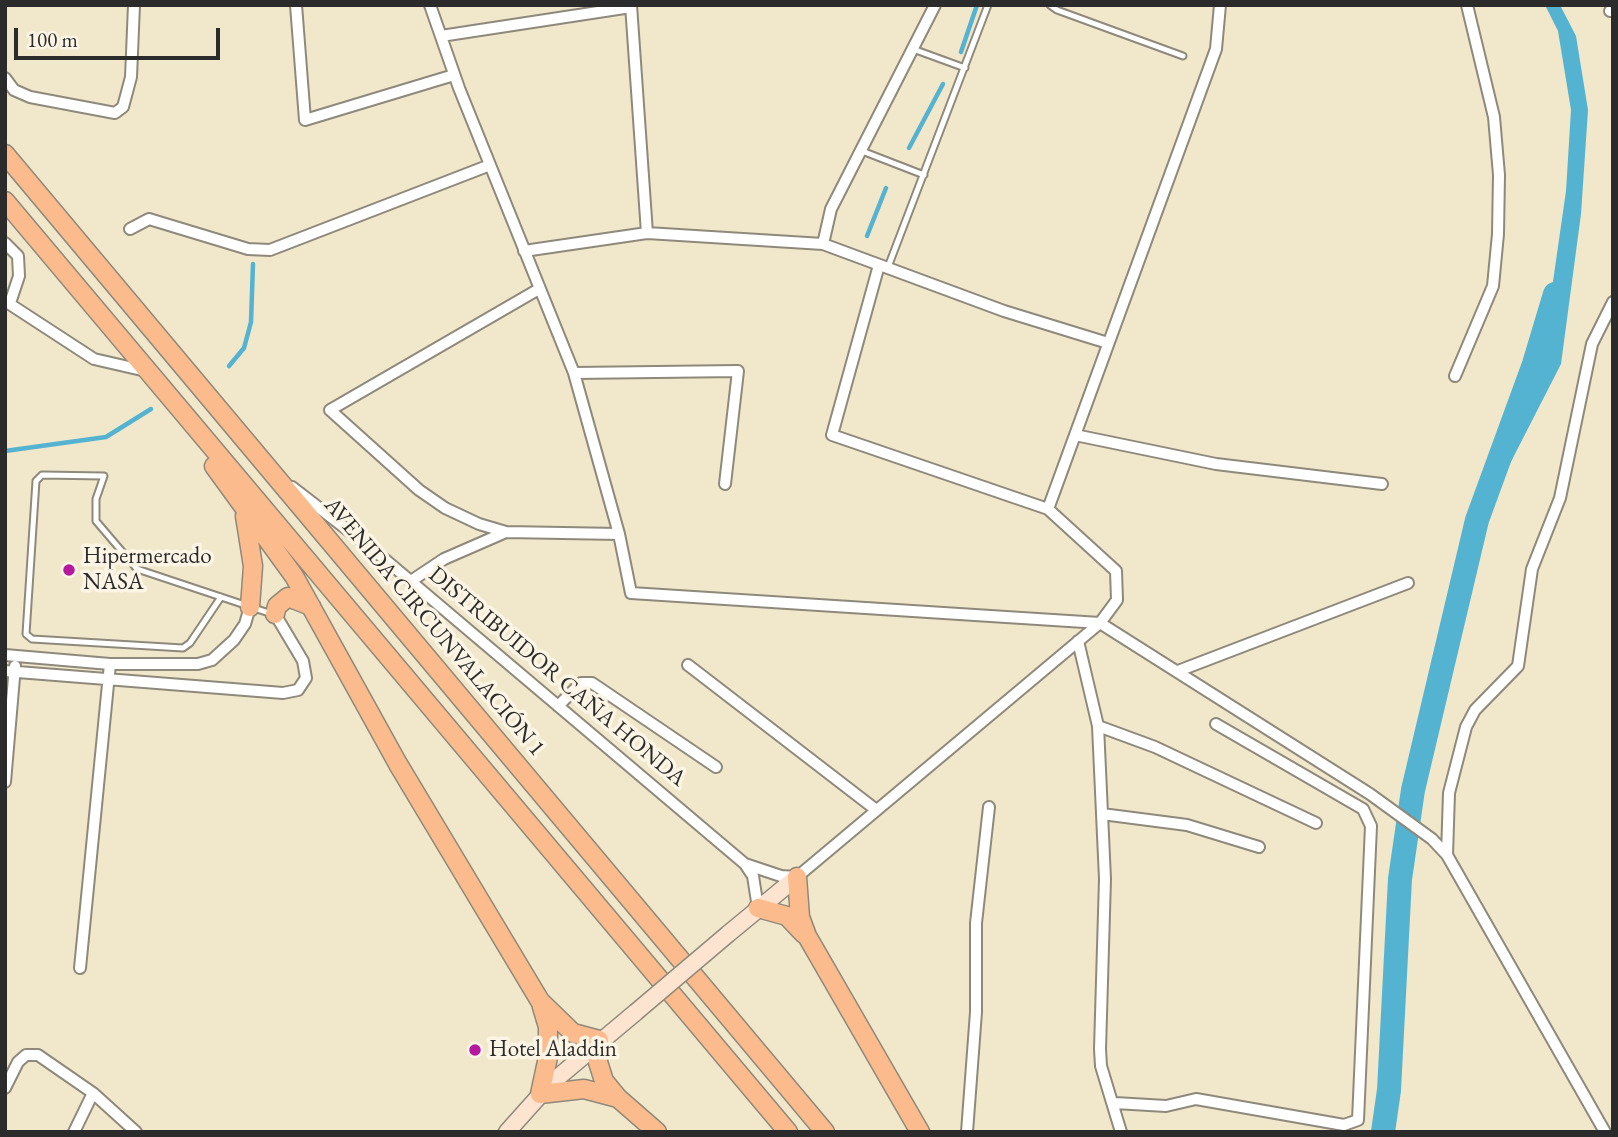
<!DOCTYPE html>
<html>
<head>
<meta charset="utf-8">
<style>
	body { margin:0 }
	#map { position:relative; width:1618px; height:1137px; overflow:hidden; background:#f1e7cb; font-family:"EB Garamond",serif }
	canvas { display:block }
	.frame { position:absolute; inset:0; border:7px solid #2b2b2b; pointer-events:none }
	.scale { position:absolute; left:14px; top:28px; width:206px; height:32px; box-sizing:border-box; border:4px solid #2b2b2b; border-top:0; padding-left:9px; font-size:21px; line-height:24px; white-space:nowrap; color:#2b2b2b; -webkit-text-stroke:5px #fcf5e5; paint-order:stroke }
</style>
</head>
<body>
<div id="map">
<canvas width="1618" height="1137"></canvas>
<div class="frame"></div>
<div class="scale">100 m</div>
</div>
<script>
const c = document.querySelector('canvas').getContext('2d');
c.lineJoin = 'round';
function paint(path, color) { c.fillStyle = color; c.fill(path, 'evenodd'); }
const poly = rows => new Path2D(rows.map(r => 'M' + r).join(''));
function stroke(path, color, width, dash) { c.strokeStyle = color; c.lineWidth = width; c.lineCap = dash ? 'butt' : 'round'; c.setLineDash(dash || []); c.stroke(path); }
function write(font, color, halo, rows, align = 'center') {
  c.font = font + ' "EB Garamond",serif'; c.lineWidth = 7; c.setLineDash([]); c.textBaseline = 'middle'; c.strokeStyle = halo; c.fillStyle = color; for (const [text, x, y, turn = 0] of rows) {
    c.save(); c.translate(x, y); c.rotate((+turn || 0) * Math.PI / 180); c.textAlign = isNaN(turn) ? turn : align; if (halo) c.strokeText(text, 0, 0); c.fillText(text, 0, 0); c.restore();
  }
}
const water = poly([
	[1545,5,1560,5,1576,36,1588,110,1581,214,1561,364,1496,491,1542,358,1566,191,1571,110,1558,31]
]);
const stream = poly([
	[961,52,977,5],
	[909,148,943,84],
	[867,236,886,188],
	[229,366,244,348,251,322,253,264],
	[5,451,106,437,151,409]
]);
const river = poly([
	[1383,1132,1389,1090,1400,879,1413,790,1477,520,1534,364,1555,294]
]);
const lane = poly([
	[1050,5,1057,10,1183,56],
	[913,49,965,68],
	[862,151,924,175],
	[888,267,988,5],
	[221,597,190,643,183,648,32,639,26,634,36,481,42,475,104,476,96,499,96,521,137,569,272,614]
]);
const street = poly([
	[296,5,305,120,454,75],
	[430,5,459,88,574,373,619,534,631,593,1100,623,1370,794,1432,839,1447,855,1605,1132],
	[631,5,647,233],
	[1610,11,1613,11],
	[441,36,631,7],
	[5,78,14,90,30,97,115,113,123,107,131,77,134,5],
	[130,229,149,219,248,249,270,250,490,165],
	[5,243,18,256,19,276,10,303],
	[823,244,831,209,935,5],
	[524,251,647,233,823,244,1004,311,1108,343],
	[879,265,832,435,1048,509],
	[539,289,330,410,419,490,445,508,479,524,506,532,619,534],
	[5,301,94,359,146,371],
	[574,373,738,371,725,484],
	[1455,376,1493,286,1498,234,1499,175,1494,117,1467,5],
	[1075,435,1216,464,1382,484],
	[292,487,375,551,745,864,753,876,758,908],
	[411,581,444,559,506,532],
	[1078,641,1098,726,1105,879,1100,1049,1101,1066,1121,1132],
	[5,655,110,664,198,664,212,660,234,640,245,624,250,607],
	[688,665,875,809],
	[5,671,283,693,298,690,306,678,303,661,275,614],
	[1178,671,1408,583],
	[558,706,581,683,592,683,716,767],
	[1098,726,1155,747,1316,823],
	[5,782,15,666],
	[1102,814,1187,825,1259,847],
	[1447,855,1449,793,1466,727,1475,710,1518,666,1532,569,1560,498,1592,344,1613,302],
	[745,864,781,876,797,877,1100,623,1117,600,1116,571,1048,509,1216,49,1220,5],
	[80,968,110,664],
	[5,1088,18,1062,26,1055,38,1055,93,1093,136,1132],
	[1115,1103,1166,1106,1196,1099,1344,1125,1358,1120,1371,826,1363,809,1216,724],
	[74,1132,93,1093],
	[967,1132,976,1012,976,923,989,807]
]);
const secondary = poly([
	[728,934,797,877],
	[507,1132,550,1084,636,1012]
]);
const primary = poly([
	[5,154,825,1132],
	[5,201,788,1132],
	[214,466,294,576,398,764,540,1001,573,1033,599,1040,598,1062,604,1081,618,1098,657,1132],
	[245,516,253,566,250,607],
	[275,614,277,606,288,597,311,606],
	[797,877,800,917,807,936,920,1132],
	[758,908,787,916,804,934],
	[542,1007,548,1027,548,1057,540,1094,584,1089,618,1098]
]);
const secondaryBridge = poly([
	[636,1012,728,934]
]);
const markers = [
	[69,570,7,"#b5179e"],
	[475,1050,7,"#b5179e"]
];
const poiNames = [
	["Hipermercado",83,557],
	["NASA",83,583],
	["Hotel Aladdin",489,1050]
];
const streetNames = [
	["AVENIDA CIRCUNVALACIÓN 1",434,627,50],
	["DISTRIBUIDOR CAÑA HONDA",557,677,40]
];
paint(water, '#53b3d1');
stroke(stream, '#53b3d1', 4.5);
stroke(river, '#53b3d1', 24);
stroke(lane, '#8e897b', 9);
stroke(street, '#8e897b', 14);
stroke(secondary, '#8e897b', 19);
stroke(primary, '#8e897b', 21);
stroke(lane, '#fff', 5);
stroke(street, '#fff', 10);
stroke(secondary, '#fde4d1', 16);
stroke(primary, '#fbbb8c', 18);
stroke(secondaryBridge, '#8e897b', 19, []);
stroke(secondaryBridge, '#fde4d1', 16);
for (const [x, y, r, color] of markers) { const dot = new Path2D(); dot.arc(x, y, r, 0, 2 * Math.PI); c.fillStyle = color; c.fill(dot); stroke(dot, '#fcf5e5', 2.5); }
write('23px', '#2b2b2b', '#fcf5e5', poiNames, 'left');
write('23px', '#2b2b2b', '#fcf5e5', streetNames);
</script>
</body>
</html>
